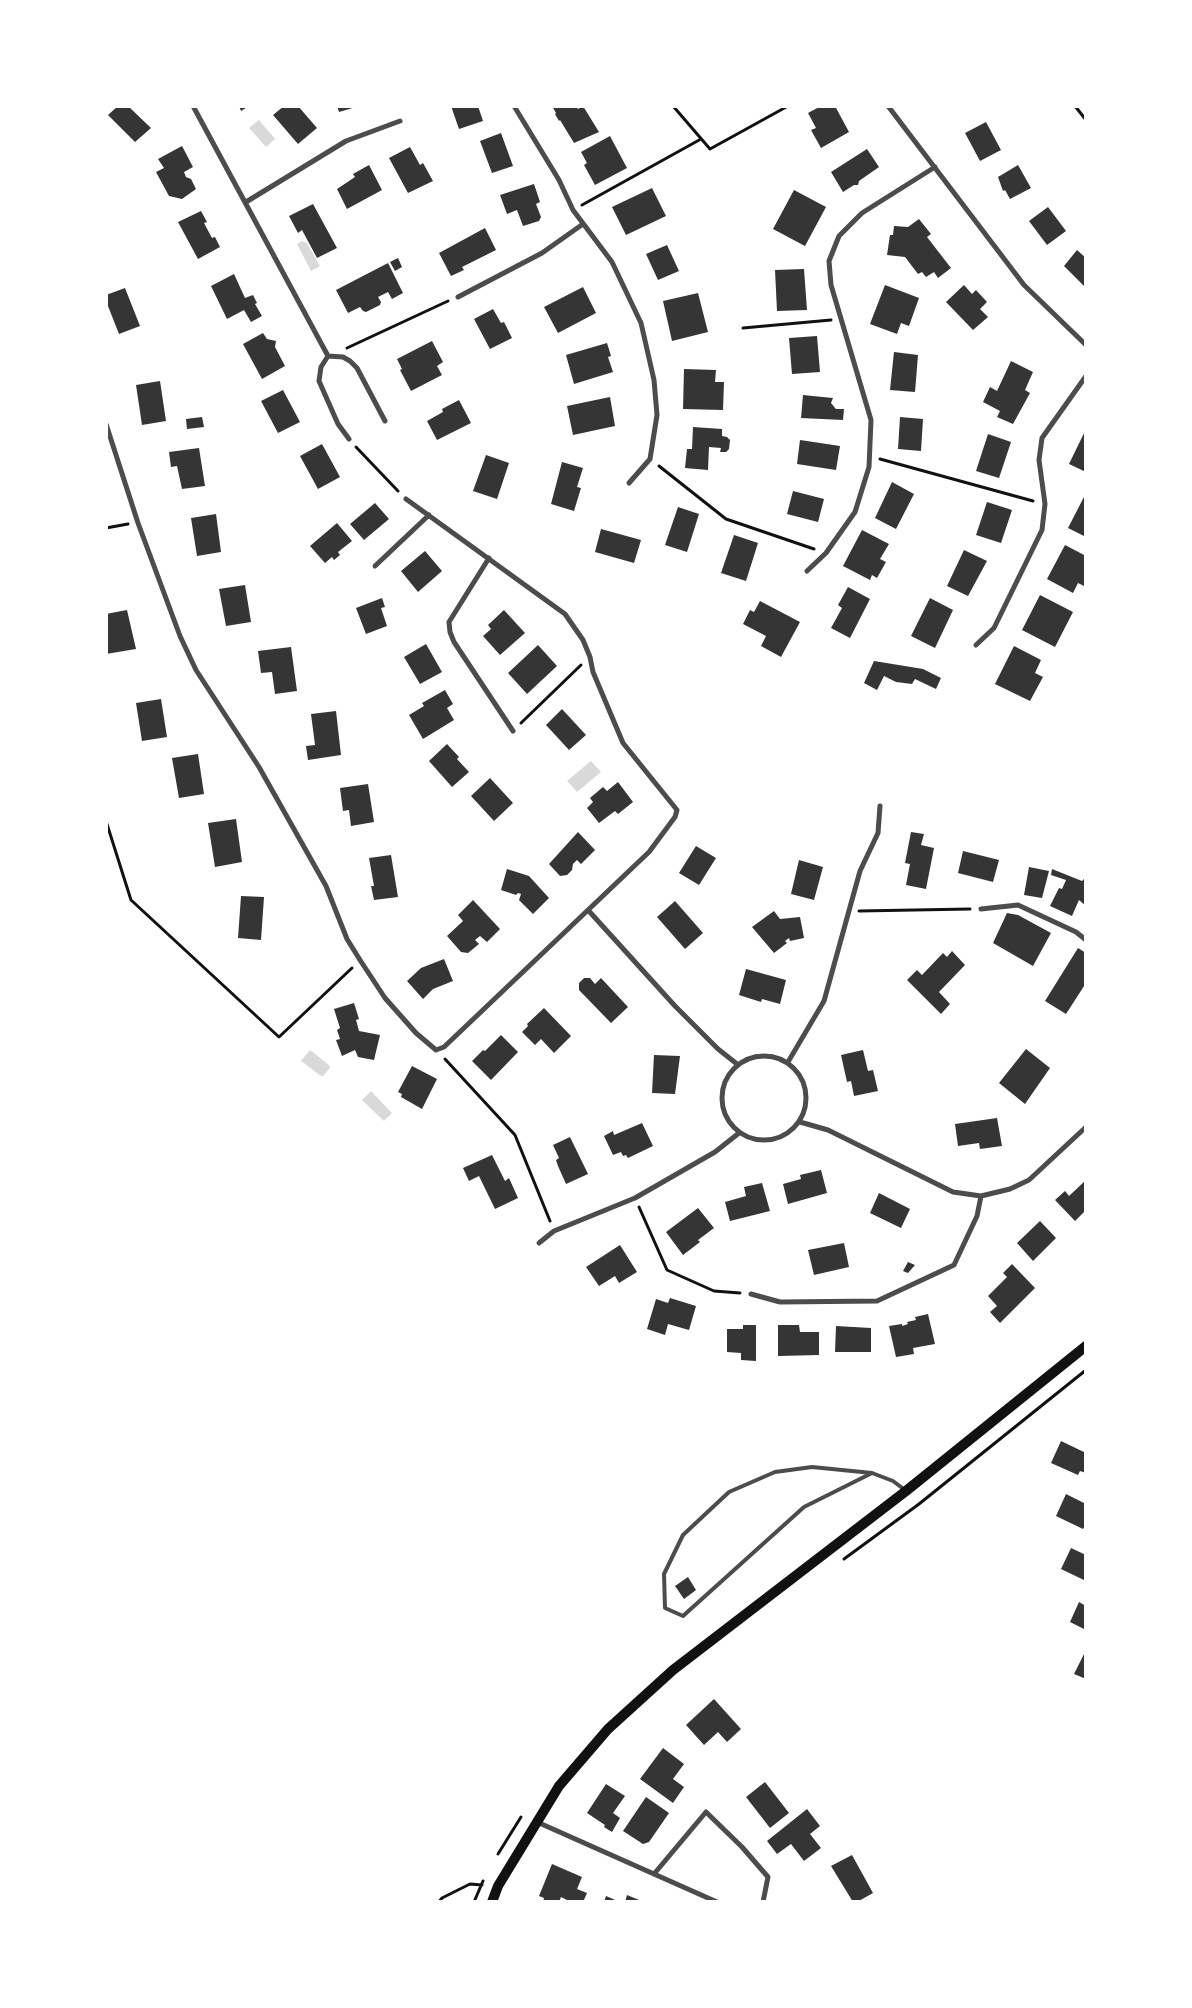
<!DOCTYPE html>
<html>
<head>
<meta charset="utf-8">
<style>
	body { margin:0 }
	#map { position:relative; width:1192px; height:2008px; overflow:hidden; background:#fff; font-family:Roboto,sans-serif }
	canvas { display:block }
	.frame { position:absolute; inset:0; border:108px solid #fff; pointer-events:none }
</style>
</head>
<body>
<div id="map">
<canvas width="1192" height="2008"></canvas>
<div class="frame"></div>
</div>
<script>
const c = document.querySelector('canvas').getContext('2d');
c.lineJoin = 'round';
function paint(path, color) { c.fillStyle = color; c.fill(path, 'evenodd'); }
const poly = rows => new Path2D(rows.map(r => 'M' + r).join(''));
function stroke(path, color, width, dash) { c.strokeStyle = color; c.lineWidth = width; c.lineCap = dash ? 'butt' : 'round'; c.setLineDash(dash || []); c.stroke(path); }
const water = poly([
	[259,120,275,139,266,147,249,128],
	[302,241,307,243,320,266,311,271,297,244],
	[591,761,601,772,577,792,567,781],
	[310,1050,329,1065,330,1068,323,1076,321,1076,301,1061],
	[371,1091,392,1113,384,1121,362,1100]
]);
const building = poly([
	[118,106,128,106,151,128,135,142,108,115],
	[239,106,249,106,241,111],
	[284,106,298,106,317,128,298,144,273,115],
	[337,106,356,106,356,107,339,112],
	[451,106,478,106,483,121,459,129],
	[552,106,576,106,578,109,583,106,599,132,574,143,560,120,559,121,555,114,556,113],
	[821,106,835,106,849,132,821,148,811,130,816,128,808,113],
	[986,122,1001,150,980,161,965,133],
	[501,133,513,166,492,173,480,141],
	[610,136,627,168,595,185,584,165,587,163,581,152],
	[182,146,193,167,184,172,186,177,191,179,196,189,182,199,169,196,156,172,164,168,158,159],
	[410,147,420,165,423,163,433,181,408,193,389,158],
	[867,149,879,167,859,181,858,185,854,185,843,192,831,172],
	[369,165,382,190,347,209,337,189,355,177,353,174],
	[1018,165,1031,188,1010,199,1005,190,1003,191,998,177],
	[534,184,540,202,536,204,541,217,539,221,523,226,517,210,507,214,500,195],
	[652,188,666,216,626,235,612,207],
	[794,190,826,207,805,246,773,229],
	[313,204,337,248,317,258,302,230,298,233,289,216],
	[1048,207,1066,231,1047,245,1029,221],
	[201,211,207,222,204,223,212,238,215,237,220,247,198,259,178,222],
	[919,219,931,234,927,237,951,268,938,278,934,272,926,277,922,272,918,274,905,257,887,255,890,235,893,235,894,226,908,227],
	[485,228,496,250,462,267,464,270,451,276,439,253],
	[667,245,679,271,658,280,646,254],
	[1077,250,1086,258,1086,288,1064,266],
	[398,258,402,267,395,271,390,262],
	[388,263,403,293,392,299,388,292,378,297,381,302,380,305,366,312,363,311,360,307,348,313,336,290],
	[804,269,807,310,777,311,775,270],
	[234,274,245,298,253,295,257,303,255,304,262,316,251,322,244,310,227,319,211,286],
	[885,285,919,298,909,326,901,323,897,334,870,324],
	[964,285,972,294,976,290,987,302,980,309,988,317,973,330,946,302],
	[583,287,596,313,558,333,544,307],
	[125,288,140,326,119,334,106,301,106,295],
	[698,293,708,332,672,341,663,301],
	[493,309,501,323,504,322,512,338,490,349,474,319],
	[263,333,267,339,276,341,275,347,285,366,262,379,243,344],
	[817,336,820,372,792,374,789,338],
	[432,341,443,362,437,366,442,375,411,391,400,370,402,369,397,359],
	[607,343,611,356,608,357,613,372,574,384,566,355],
	[894,352,918,355,915,392,890,390],
	[1011,361,1033,372,1025,390,1030,393,1013,424,997,417,1000,411,983,402,990,387,997,391],
	[684,369,716,370,715,382,724,382,723,410,683,409],
	[160,381,166,421,142,425,136,385],
	[283,390,300,422,278,433,261,401],
	[803,395,833,398,831,403,836,409,844,409,843,420,801,418],
	[610,397,615,426,573,435,567,406],
	[459,400,471,423,437,440,427,421,443,412,442,409],
	[202,417,204,427,187,429,186,419],
	[900,417,923,419,921,451,898,449],
	[693,427,722,429,722,436,727,437,730,440,729,449,726,452,720,452,721,448,709,447,708,470,685,468,687,449,692,449],
	[1086,429,1086,472,1069,464],
	[988,434,1011,442,999,478,976,471],
	[800,440,840,446,836,470,797,464],
	[322,444,340,477,318,489,300,456],
	[199,448,205,486,182,489,177,466,171,467,169,452],
	[486,455,509,463,497,499,473,491],
	[562,462,583,468,577,487,581,488,574,511,551,504],
	[892,482,914,494,896,529,875,518],
	[793,491,824,499,818,522,787,514],
	[1086,493,1086,537,1068,528],
	[987,502,1012,510,1001,543,976,535],
	[375,503,389,519,364,540,350,524],
	[678,507,699,514,687,552,665,545],
	[216,514,221,552,197,556,191,518],
	[337,523,352,541,338,552,340,555,334,560,332,557,325,563,310,546],
	[601,529,641,540,634,563,595,552],
	[862,530,889,544,880,559,886,562,877,578,872,575,870,580,843,566],
	[734,535,758,543,746,581,721,573],
	[1065,545,1086,556,1086,587,1078,583,1073,593,1047,579],
	[964,550,987,561,968,596,947,586],
	[425,551,442,571,418,592,401,571],
	[245,585,251,622,226,626,219,589],
	[848,587,870,599,850,638,831,628,842,608,838,605],
	[1040,595,1073,612,1055,647,1022,630],
	[382,598,385,607,381,608,387,626,366,634,356,608],
	[930,598,953,610,935,648,911,636],
	[760,601,800,622,781,657,761,646,766,636,743,624,750,610,754,612],
	[127,610,136,649,106,654,106,614],
	[504,610,525,633,500,655,483,636,491,629,488,625],
	[426,644,442,672,420,684,404,657],
	[538,645,557,666,527,694,508,673],
	[1014,646,1041,660,1035,673,1043,677,1030,701,995,684],
	[291,647,297,691,275,694,272,672,261,673,258,651],
	[874,661,923,669,941,678,936,689,915,679,912,684,896,682,884,676,877,690,864,683],
	[445,690,453,704,447,708,454,720,423,739,409,715,424,706,422,703],
	[161,699,167,737,142,741,136,703],
	[562,709,586,735,569,750,546,725],
	[336,711,341,755,308,760,306,746,315,745,311,714],
	[447,744,459,757,457,759,469,772,452,787,429,761],
	[198,754,204,794,179,798,172,758],
	[490,778,513,803,494,821,471,796],
	[618,782,633,802,618,814,615,811,599,823,587,808,593,802,590,798,603,787,607,791],
	[368,784,374,822,351,826,349,810,343,811,340,788],
	[236,819,242,862,215,867,208,823],
	[578,832,595,850,581,864,577,860,573,864,572,870,567,875,560,876,549,864],
	[911,832,924,834,921,845,934,848,926,889,906,885,910,864,905,863],
	[696,846,716,858,699,885,679,873],
	[963,851,999,860,993,882,958,873],
	[391,855,398,897,374,900,371,886,374,886,369,858],
	[799,860,823,867,814,900,791,894],
	[1029,867,1049,871,1042,898,1024,895],
	[507,869,529,876,549,898,533,914,519,900,521,894,518,893,516,895,501,890],
	[1052,869,1082,881,1084,879,1086,880,1086,906,1079,900,1072,916,1050,906,1059,888,1062,889,1066,880,1051,875],
	[241,896,264,897,261,940,238,938],
	[473,900,500,929,487,942,480,936,475,940,479,944,468,953,461,952,447,936,463,921,458,915],
	[675,901,703,933,685,949,657,917],
	[774,911,780,919,800,917,804,938,790,941,789,938,785,941,787,943,774,953,752,927],
	[1007,913,1018,915,1051,933,1033,966,993,943],
	[1078,948,1086,953,1086,983,1066,1014,1045,1001],
	[952,951,965,965,939,992,950,1004,941,1014,907,980,917,970,922,975,943,953,947,957],
	[444,959,453,981,433,989,423,999,407,981,421,968],
	[746,969,786,980,780,1004,762,999,761,1002,739,995],
	[584,978,590,978,595,984,601,978,628,1007,611,1023,579,990,579,983],
	[354,1003,359,1019,356,1020,359,1031,380,1035,374,1060,358,1057,355,1050,342,1056,336,1040,340,1039,337,1030,340,1028,334,1009],
	[544,1008,571,1036,554,1053,541,1039,535,1045,522,1032,528,1026,527,1024],
	[501,1035,518,1052,491,1080,472,1061,483,1050,485,1051],
	[1026,1049,1050,1068,1025,1104,999,1083],
	[863,1050,868,1071,873,1070,878,1091,854,1096,851,1081,847,1082,841,1055],
	[654,1055,680,1056,675,1094,652,1093],
	[412,1066,437,1079,422,1109,401,1097,402,1094,398,1092],
	[997,1118,1002,1146,980,1149,979,1143,958,1146,955,1124],
	[642,1123,653,1146,628,1158,626,1155,623,1156,621,1152,613,1155,604,1136,613,1131,614,1135],
	[570,1137,588,1174,566,1184,558,1166,556,1160,559,1158,553,1145],
	[492,1155,505,1181,509,1178,518,1198,495,1209,479,1176,469,1181,463,1168],
	[821,1170,827,1193,788,1204,783,1184,801,1179,800,1175],
	[1086,1180,1086,1210,1075,1221,1055,1200,1065,1191,1069,1196],
	[762,1183,770,1211,730,1221,725,1202,746,1196,744,1187],
	[879,1193,910,1209,901,1228,870,1213],
	[698,1208,714,1228,698,1240,700,1242,683,1255,666,1232],
	[1040,1221,1056,1238,1033,1261,1017,1243],
	[844,1243,849,1267,814,1275,808,1250],
	[620,1245,637,1272,619,1283,615,1276,599,1286,586,1267],
	[908,1262,915,1265,908,1273,903,1271],
	[1012,1264,1035,1288,1000,1323,990,1312,997,1306,988,1296,1007,1277,1003,1273],
	[670,1298,696,1306,689,1330,668,1324,665,1335,647,1329,656,1299,668,1303],
	[928,1314,935,1344,913,1348,914,1354,896,1357,889,1326,902,1324,902,1326,908,1324,907,1322,916,1320,915,1317],
	[743,1325,756,1325,756,1361,741,1360,741,1353,727,1352,727,1329,743,1329],
	[778,1325,799,1325,800,1332,819,1332,819,1355,778,1356],
	[836,1326,871,1328,871,1352,835,1352],
	[1061,1441,1086,1453,1086,1473,1080,1471,1078,1475,1051,1463],
	[1066,1494,1086,1504,1086,1525,1083,1529,1056,1516],
	[1071,1548,1086,1555,1086,1581,1061,1569],
	[688,1577,696,1590,684,1599,675,1586],
	[1079,1602,1086,1606,1086,1630,1070,1622],
	[1084,1654,1086,1655,1086,1679,1074,1674],
	[714,1699,741,1729,727,1742,718,1732,704,1745,686,1725],
	[663,1748,684,1764,673,1779,684,1787,673,1803,640,1779],
	[765,1782,789,1813,770,1828,746,1797],
	[606,1784,625,1796,613,1813,620,1818,612,1832,604,1827,605,1825,587,1813],
	[646,1797,669,1813,649,1842,643,1844,623,1831],
	[807,1809,820,1826,810,1834,821,1848,804,1861,791,1844,777,1854,767,1841],
	[852,1855,873,1893,857,1902,853,1902,831,1866],
	[552,1864,582,1877,577,1889,587,1893,583,1902,571,1902,561,1897,559,1902,543,1902,544,1898,539,1896],
	[627,1895,644,1902,625,1902],
	[606,1896,620,1902,604,1902]
]);
const path = poly([
	[673,106,710,149,788,106],
	[1075,106,1086,120],
	[582,205,701,139],
	[743,328,831,320],
	[347,348,448,301],
	[356,447,398,491],
	[880,459,1033,501],
	[659,466,726,519,814,549],
	[106,528,128,524],
	[521,723,581,665],
	[106,821,131,900,279,1037,352,968],
	[859,911,970,909],
	[445,1059,515,1135,550,1221],
	[639,1207,667,1270,714,1291,740,1293],
	[844,1559,919,1504,1086,1370],
	[498,1854,521,1817],
	[439,1902,442,1898,470,1884,482,1885],
	[474,1902,483,1881]
]);
const service = poly([
	[872,1473,804,1507,683,1616,665,1608,664,1574,683,1535,729,1492,775,1472,812,1467,872,1473,893,1481,905,1490]
]);
const minor = poly([
	[193,106,328,356,321,367,319,381,338,424,349,439],
	[514,106,559,180,573,210,612,262,641,323,654,380,657,415,650,459,629,483],
	[888,106,1024,285,1086,345],
	[246,202,346,141,400,121],
	[458,297,542,253,583,224],
	[328,356,343,357,350,361,357,368,385,421],
	[106,424,138,523,180,636,196,670,259,767,326,886,347,939,360,960,385,998,416,1033,436,1050,444,1047,649,852,675,817,677,810,623,743,593,672,590,657,583,640,565,614,406,499],
	[489,558,449,622,450,632,454,642,513,731],
	[375,566,429,515],
	[807,571,826,553,855,512,869,467,871,420,831,285,829,261,839,236,862,213,935,167],
	[976,645,994,628,1042,530,1045,504,1039,460,1042,438,1086,376],
	[981,909,1018,905,1076,932,1086,940],
	[588,910,675,1006,718,1049,737,1064],
	'722 1098a42 42 0 1 1 84 0a42 42 0 1 1-84 0Z',
	[788,1062,824,1001,860,871,878,833,880,806],
	[800,1122,828,1130,953,1192,981,1196,1010,1189,1029,1180,1086,1127],
	[539,1243,554,1231,635,1198,715,1152,739,1133],
	[751,1294,780,1302,877,1301,954,1265,977,1216,981,1196],
	[537,1822,717,1902],
	[654,1874,706,1812,742,1847,768,1877,763,1902]
]);
const secondary = poly([
	[492,1902,498,1886,559,1786,608,1729,673,1670,906,1491,1086,1346]
]);
paint(water, '#d9d9d9');
paint(building, '#353535');
stroke(path, '#111', 3);
stroke(service, '#4c4c4c', 4);
stroke(minor, '#4c4c4c', 5);
stroke(secondary, '#111', 10);
</script>
</body>
</html>
